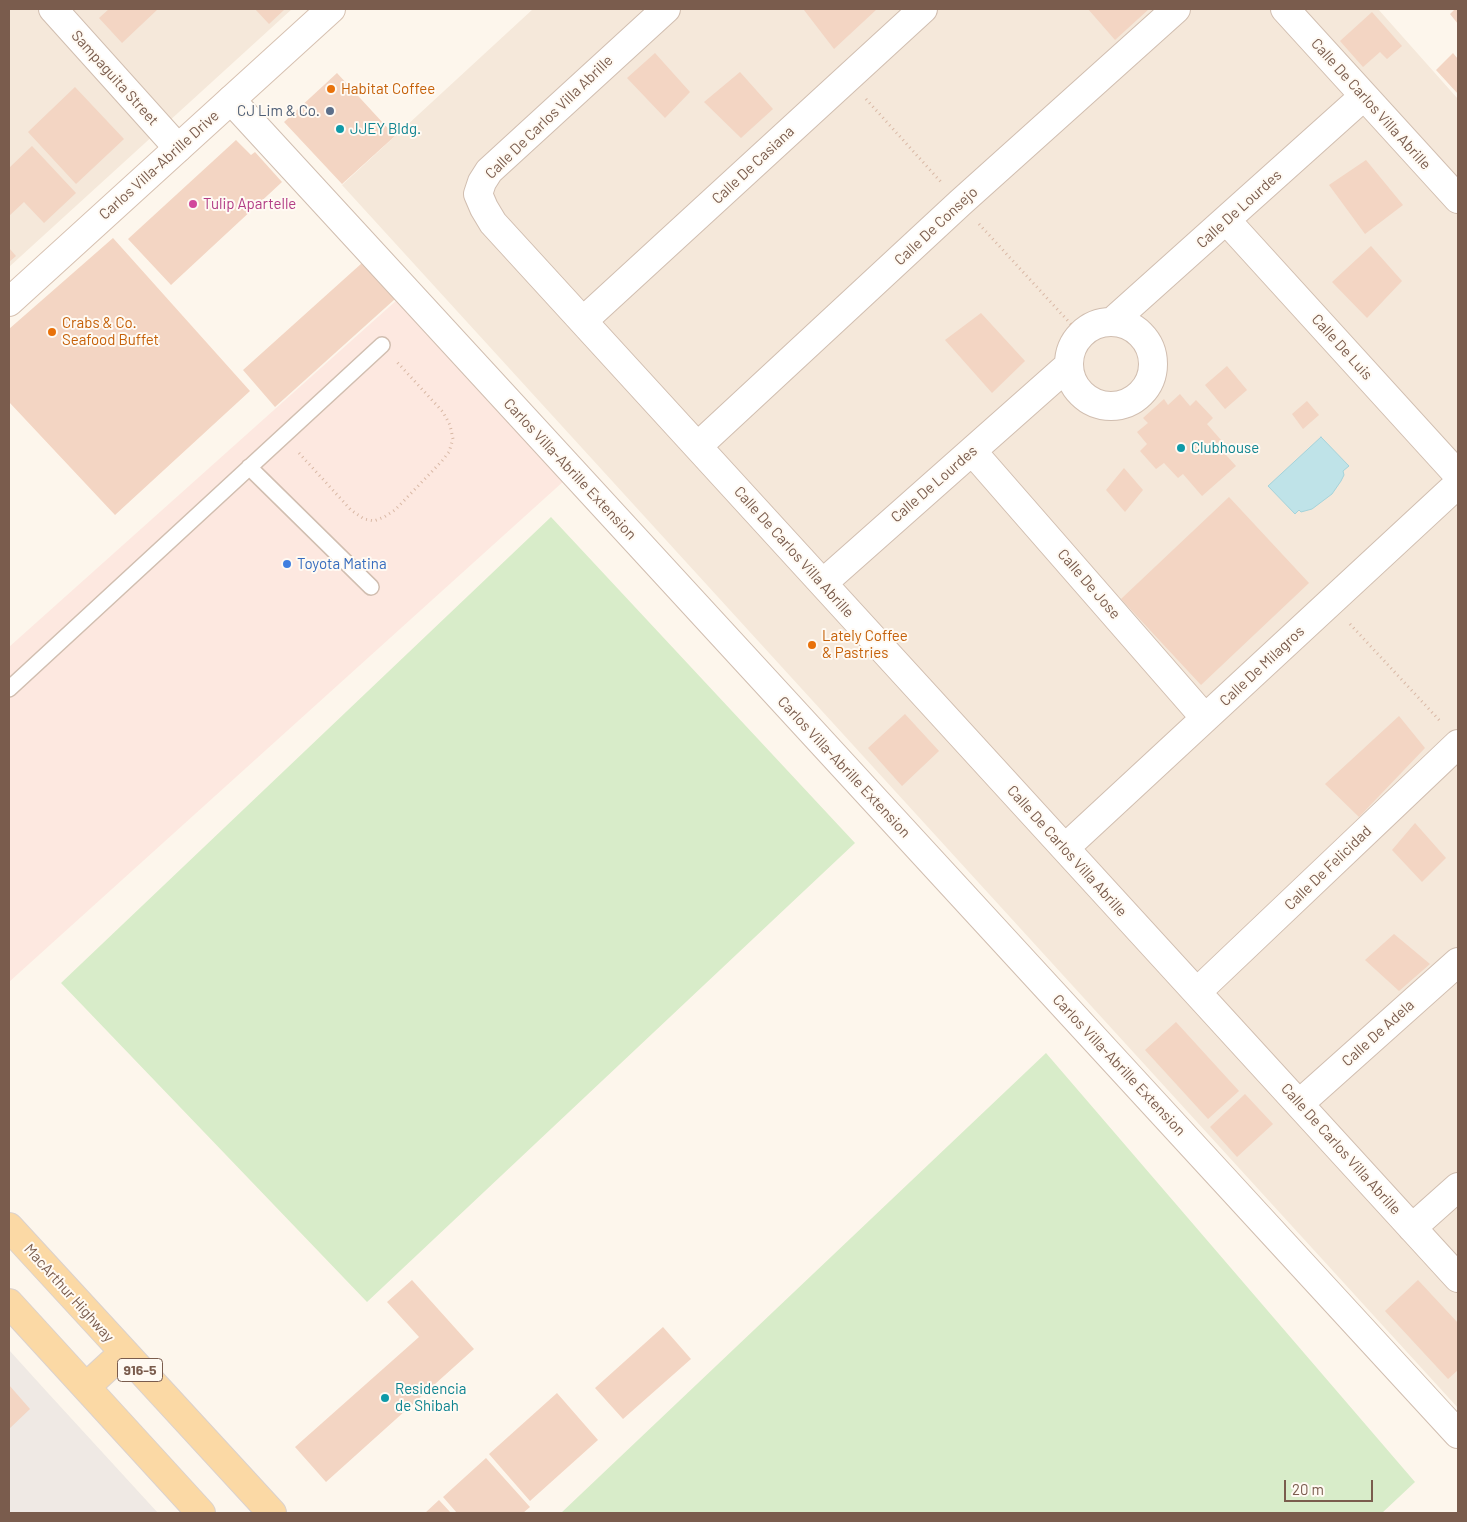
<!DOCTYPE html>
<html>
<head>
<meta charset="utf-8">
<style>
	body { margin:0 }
	#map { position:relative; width:1467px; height:1522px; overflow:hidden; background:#fdf6ec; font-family:Barlow,sans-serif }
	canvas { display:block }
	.frame { position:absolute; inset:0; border:10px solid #7a5c4d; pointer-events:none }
	.scale { position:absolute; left:1284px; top:1480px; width:89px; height:22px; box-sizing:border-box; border:2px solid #7a5c4d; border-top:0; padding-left:6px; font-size:15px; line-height:18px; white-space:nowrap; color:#7a5c4d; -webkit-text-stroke:4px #fffaf3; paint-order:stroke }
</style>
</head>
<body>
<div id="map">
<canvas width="1467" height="1522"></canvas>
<div class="frame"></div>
<div class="scale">20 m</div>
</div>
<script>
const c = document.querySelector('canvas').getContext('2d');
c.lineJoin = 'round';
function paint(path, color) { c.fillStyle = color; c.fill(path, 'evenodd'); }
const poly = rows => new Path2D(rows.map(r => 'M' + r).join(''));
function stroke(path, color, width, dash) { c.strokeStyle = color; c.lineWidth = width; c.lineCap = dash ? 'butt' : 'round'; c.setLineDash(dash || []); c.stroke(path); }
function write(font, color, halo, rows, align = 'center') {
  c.font = font + ' Barlow,sans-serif'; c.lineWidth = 4; c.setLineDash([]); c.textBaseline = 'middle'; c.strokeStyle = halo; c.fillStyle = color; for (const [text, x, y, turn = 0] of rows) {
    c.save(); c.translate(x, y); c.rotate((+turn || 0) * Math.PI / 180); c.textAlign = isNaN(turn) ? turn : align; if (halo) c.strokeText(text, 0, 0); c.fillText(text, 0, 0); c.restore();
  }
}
const residential = poly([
	[9,9,292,9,9,267],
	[533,9,1378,9,1458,99,1458,1408,342,185]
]);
const commercial = poly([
	[398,299,565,480,9,982,9,647]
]);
const industrial = poly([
	[9,1350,48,1393,158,1513,9,1513]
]);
const green = poly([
	[551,517,855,843,367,1302,61,983],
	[1046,1053,1415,1482,1382,1513,561,1513]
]);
const water = poly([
	[1321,437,1349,466,1343,471,1344,475,1341,481,1332,494,1312,509,1301,512,1299,510,1295,514,1268,486,1321,437]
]);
const building = poly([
	[109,9,158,9,122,43,99,18],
	[255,9,285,9,269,24],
	[805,9,877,9,834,49,804,10],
	[1088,9,1149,9,1115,40],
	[1455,9,1458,9,1458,24,1450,14],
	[1372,12,1402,46,1387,59,1380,52,1363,67,1340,41],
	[655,53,690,92,665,118,627,78],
	[1453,53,1458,59,1458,94,1436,70],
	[740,72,773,109,741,138,704,102],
	[337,73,395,136,342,184,284,122],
	[75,87,124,139,76,184,28,132],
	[236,140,251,155,255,152,282,182,171,285,128,239],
	[32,146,76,193,44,223,24,202,9,216,9,168],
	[1366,160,1403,205,1365,234,1329,185],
	[113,238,250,391,115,515,9,402,9,329],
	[1371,246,1402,281,1367,318,1332,282],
	[9,248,16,256,9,262],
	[362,263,395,299,275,407,243,370],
	[981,313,1025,361,992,393,945,340],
	[1227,366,1247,390,1225,409,1205,385],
	[1180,394,1190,406,1196,400,1213,418,1207,424,1221,440,1216,444,1236,466,1202,496,1183,474,1178,478,1164,463,1156,469,1140,451,1147,444,1137,432,1148,423,1143,418,1164,399,1168,405],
	[1307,401,1319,415,1303,429,1292,414],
	[1124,468,1143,490,1125,512,1106,490],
	[1229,497,1309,583,1201,685,1121,599],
	[905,714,939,751,902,786,868,748],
	[1399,716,1425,748,1359,817,1325,784],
	[1415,823,1446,858,1422,882,1392,850],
	[1394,934,1430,964,1399,991,1365,960],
	[1176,1022,1239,1091,1208,1119,1145,1050],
	[1245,1094,1273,1124,1237,1157,1210,1127],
	[412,1280,474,1349,326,1482,295,1447,419,1337,387,1302],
	[1418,1280,1458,1323,1458,1370,1448,1379,1385,1311],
	[663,1327,691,1359,623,1419,595,1388],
	[9,1385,30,1409,9,1429],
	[557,1393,598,1440,530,1501,489,1454],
	[486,1458,530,1507,523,1513,457,1513,443,1497],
	[439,1500,451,1513,425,1513]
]);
const path = poly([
	[866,99,941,182],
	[979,224,1080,334],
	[299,453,351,510,364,519,374,521,384,517,395,510,442,461,449,452,453,439,450,425,443,412,397,362],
	[1350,624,1441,722]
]);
const service = poly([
	[249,467,371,587],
	[9,689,382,345]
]);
const minor = poly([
	[53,9,178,148],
	[666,9,489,171,482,182,478,194,484,208,493,223,1458,1278],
	[1285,9,1458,199],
	[231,100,1458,1434],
	[1226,220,1458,475],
	[583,321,923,9],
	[1113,321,1364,96],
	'1069 364a42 42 0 1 1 84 0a42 42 0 1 1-84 0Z',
	[698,446,960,203,1176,9],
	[972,451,1205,718],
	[823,583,1069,365],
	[1065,848,1458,484],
	[1197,992,1458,744],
	[1299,1104,1458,962],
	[1412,1228,1458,1187]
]);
const secondary = poly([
	[9,302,331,9]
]);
const primary = poly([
	[9,1227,272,1513],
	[9,1303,201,1513],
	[86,1387,124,1352]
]);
const markers = [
	[331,89,5,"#e8710a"],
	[330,111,5,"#5c6f8a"],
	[340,129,5,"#0f9aa8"],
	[193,204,5,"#d1479c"],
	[52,332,5,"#e8710a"],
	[1181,448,5,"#0f9aa8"],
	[287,564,5,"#3f7fe0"],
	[812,645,5,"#e8710a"],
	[385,1398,5,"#0f9aa8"]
];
const shields = [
	[140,1370,45]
];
const shieldNames = [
	["916-5",140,1370]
];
const streetNames = [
	["Sampaguita Street",115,78,48],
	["Calle De Carlos Villa Abrille",1371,104,48],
	["Calle De Carlos Villa Abrille",549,117,-44],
	["Carlos Villa-Abrille Drive",159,165,-42],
	["Calle De Casiana",753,165,-43],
	["Calle De Lourdes",1239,209,-42],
	["Calle De Consejo",936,226,-43],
	["Calle De Luis",1342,347,48],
	["Carlos Villa-Abrille Extension",570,469,47],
	["Calle De Lourdes",934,484,-41],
	["Calle De Carlos Villa Abrille",794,552,48],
	["Calle De Jose",1089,584,49],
	["Calle De Milagros",1262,666,-43],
	["Carlos Villa-Abrille Extension",844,767,47],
	["Calle De Carlos Villa Abrille",1067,851,48],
	["Calle De Felicidad",1328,868,-44],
	["Calle De Adela",1378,1033,-42],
	["Carlos Villa-Abrille Extension",1119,1065,47],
	["Calle De Carlos Villa Abrille",1341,1149,48],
	["MacArthur Highway",69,1293,48]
];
const foodNames = [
	["Habitat Coffee",341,89],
	["Crabs & Co.",62,323],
	["Seafood Buffet",62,340],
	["Lately Coffee",822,636],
	["& Pastries",822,653]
];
const serviceNames = [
	["CJ Lim & Co.",320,111]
];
const cultureNames = [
	["JJEY Bldg.",350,129],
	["Clubhouse",1191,448],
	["Residencia",395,1389],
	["de Shibah",395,1406]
];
const hotelNames = [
	["Tulip Apartelle",203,204]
];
const shopNames = [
	["Toyota Matina",297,564]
];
paint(residential, '#f5e8da');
paint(commercial, '#fde8e0');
paint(industrial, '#efe9e4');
paint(green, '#d8ecc9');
paint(water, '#bfe3e8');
stroke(water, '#a5d3da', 1);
paint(building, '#f3d5c3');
stroke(service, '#d1beb0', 18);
stroke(minor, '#d1beb0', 30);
stroke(secondary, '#d6c0b0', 30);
stroke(primary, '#dad1cd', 30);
stroke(path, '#d9b8a5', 3, [1, 4]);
stroke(service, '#fff', 15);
stroke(minor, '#fff', 28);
stroke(secondary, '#fff', 28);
stroke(primary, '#fbd9a5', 28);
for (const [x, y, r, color] of markers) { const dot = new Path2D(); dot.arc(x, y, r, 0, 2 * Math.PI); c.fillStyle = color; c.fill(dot); stroke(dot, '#fffaf3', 2); }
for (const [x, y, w] of shields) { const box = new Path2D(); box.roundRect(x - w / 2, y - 11.5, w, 23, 4); c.fillStyle = '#fffaf3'; c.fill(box); stroke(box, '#7a5c4d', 1); }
write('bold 14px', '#7a5c4d', null, shieldNames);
write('15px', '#7a5c4d', '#fffaf3', streetNames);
write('15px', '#c56008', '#fffaf3', foodNames, 'left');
write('15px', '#4e5e75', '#fffaf3', serviceNames, 'right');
write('15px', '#0d838f', '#fffaf3', cultureNames, 'left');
write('15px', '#b23c85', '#fffaf3', hotelNames, 'left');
write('15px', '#366cbe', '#fffaf3', shopNames, 'left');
</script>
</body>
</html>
